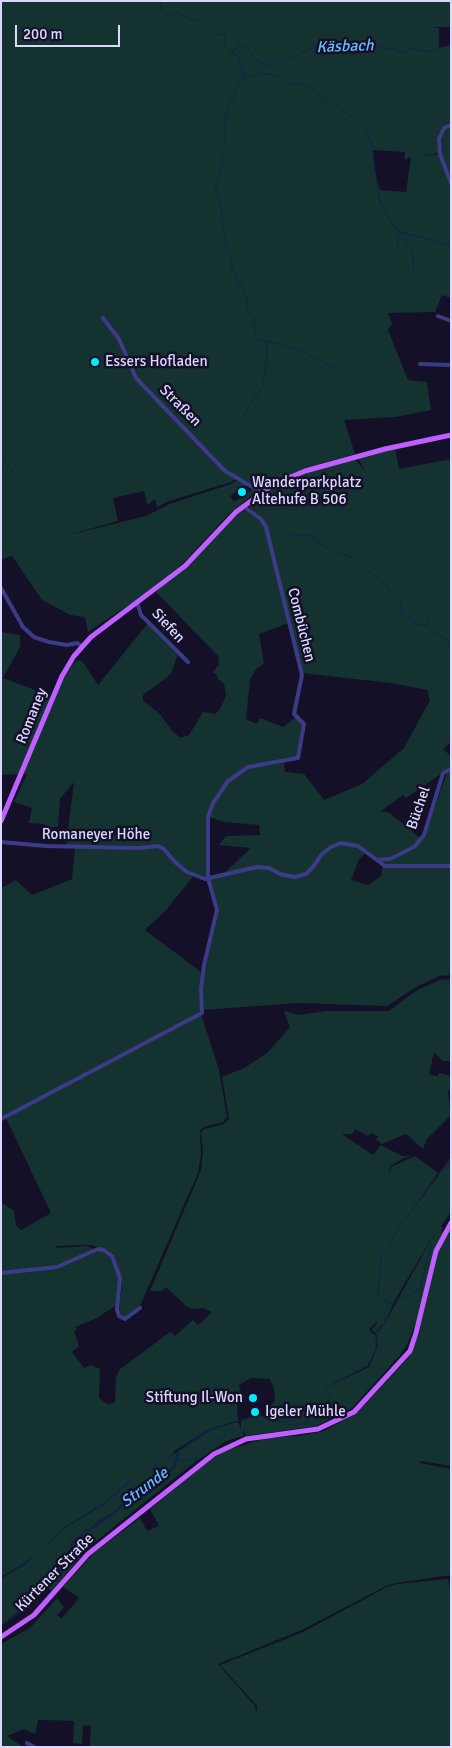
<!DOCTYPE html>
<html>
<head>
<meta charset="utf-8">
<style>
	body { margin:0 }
	#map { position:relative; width:452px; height:1748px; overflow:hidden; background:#141028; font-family:Signika,sans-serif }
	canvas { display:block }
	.frame { position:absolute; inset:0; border:2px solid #dbd7ff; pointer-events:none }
	.scale { position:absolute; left:15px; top:25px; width:105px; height:22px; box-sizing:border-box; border:2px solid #dbd7ff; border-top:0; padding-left:6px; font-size:15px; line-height:18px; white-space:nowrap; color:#dbd7ff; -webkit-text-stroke:4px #141028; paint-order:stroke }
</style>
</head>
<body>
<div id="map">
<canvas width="452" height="1748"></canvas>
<div class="frame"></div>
<div class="scale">200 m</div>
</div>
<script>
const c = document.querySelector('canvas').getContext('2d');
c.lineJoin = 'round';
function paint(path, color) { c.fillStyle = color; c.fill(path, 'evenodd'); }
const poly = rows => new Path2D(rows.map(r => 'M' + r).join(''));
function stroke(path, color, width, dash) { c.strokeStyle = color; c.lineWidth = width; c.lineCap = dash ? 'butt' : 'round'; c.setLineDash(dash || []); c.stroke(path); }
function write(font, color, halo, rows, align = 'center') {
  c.font = font + ' Signika,sans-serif'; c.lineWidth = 5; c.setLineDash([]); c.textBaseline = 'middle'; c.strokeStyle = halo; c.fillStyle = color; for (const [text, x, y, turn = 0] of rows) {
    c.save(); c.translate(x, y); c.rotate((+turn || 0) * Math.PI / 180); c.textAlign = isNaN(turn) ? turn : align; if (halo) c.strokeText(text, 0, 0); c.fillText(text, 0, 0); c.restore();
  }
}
const green = poly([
	[1,1,451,1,451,27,432,27,439,28,439,48,451,45,451,124,440,132,439,153,421,156,440,154,451,184,451,298,442,295,435,312,388,313,392,324,388,330,408,380,427,382,431,410,396,417,344,420,355,454,305,468,260,489,239,477,231,482,169,501,157,507,155,499,149,504,147,504,144,491,113,498,118,521,64,536,146,516,170,504,231,484,237,480,247,485,230,496,234,502,254,488,257,491,228,515,182,564,136,600,88,632,85,617,70,615,42,600,12,556,1,560],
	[373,150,405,152,405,160,411,157,406,192,380,190,375,172],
	[451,126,451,181,441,154,441,138,444,129],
	[395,449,399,469,451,459,451,742,443,749,451,756,451,767,406,798,403,795,381,811,390,813,420,838,414,844,381,862,359,845,342,844,358,846,366,853,359,859,351,880,368,885,381,876,383,865,393,868,451,866,451,975,439,976,416,987,387,1006,298,1003,203,1010,203,979,217,916,210,879,221,876,251,848,219,845,226,836,260,835,259,825,224,822,209,817,213,803,228,781,249,768,284,763,285,772,304,774,324,800,362,784,404,748,430,700,427,690,391,683,302,673,263,520,249,507,249,504,276,486,306,473,355,459,365,472,358,458],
	[243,509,261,520,266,528,289,623,259,634,264,663,255,670,250,680,246,719,257,724,260,718,283,727,296,717,303,724,297,758,248,767,220,789,208,817,209,878,194,874,175,861,161,846,66,845,74,782,60,799,58,827,46,827,44,845,45,824,29,823,32,808,14,802,27,774,23,774,64,677,74,663,79,660,83,662,98,685,148,623,178,654,171,674,143,695,143,701,159,713,173,732,181,738,189,735,203,712,215,714,219,711,226,696,224,684,217,678,217,675,213,672,219,665,218,656,156,592],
	[1,632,20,635,20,647,3,678,51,696,22,774,1,775],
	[451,769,451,865,392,866,382,863,415,845,424,836,448,770],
	[75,847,156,847,162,849,181,869,193,877,165,911,145,930,201,972,200,1010,198,1014,1,1117,1,888,16,880,32,895,72,879],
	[451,979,451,1061,443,1061,434,1052,429,1075,438,1076,439,1073,451,1076,451,1088,448,1091,451,1115,427,1139,423,1149,406,1134,382,1144,376,1140,378,1136,371,1133,368,1136,355,1129,352,1134,342,1134,373,1155,381,1145,402,1156,411,1156,404,1158,390,1166,389,1174,391,1167,415,1156,438,1173,408,1216,451,1157,451,1212,441,1226,443,1228,441,1231,447,1233,451,1227,451,1466,421,1461,420,1463,451,1469,451,1575,397,1583,386,1586,302,1630,218,1664,255,1706,257,1714,257,1706,220,1665,303,1632,387,1587,397,1584,448,1579,451,1592,451,1747,90,1747,91,1725,83,1726,82,1744,73,1743,74,1721,38,1720,35,1734,24,1729,7,1736,23,1747,1,1747,1,1644,30,1628,57,1598,64,1608,57,1615,61,1619,79,1598,63,1587,94,1553,140,1518,147,1531,159,1526,150,1509,209,1461,225,1451,266,1438,299,1436,324,1431,357,1413,409,1357,420,1331,414,1327,408,1343,401,1354,352,1408,316,1426,246,1436,243,1429,243,1436,226,1441,191,1465,89,1547,51,1591,47,1585,72,1555,73,1542,81,1538,85,1531,91,1530,115,1513,127,1500,171,1471,175,1467,179,1451,213,1429,238,1422,241,1429,241,1421,258,1415,284,1423,264,1415,275,1400,274,1389,270,1379,251,1378,239,1385,242,1398,237,1406,238,1421,209,1429,173,1452,173,1454,178,1452,172,1468,130,1496,113,1513,98,1521,90,1529,87,1529,79,1537,71,1542,70,1557,59,1570,38,1592,24,1600,16,1613,1,1626,1,1578,24,1565,65,1528,105,1504,117,1493,104,1503,65,1527,33,1557,1,1577,1,1274,52,1269,98,1251,103,1250,110,1255,119,1279,117,1305,95,1319,75,1327,77,1330,74,1331,79,1346,72,1352,84,1368,91,1365,100,1369,99,1398,107,1404,115,1403,116,1378,119,1370,170,1332,175,1336,193,1320,198,1325,212,1312,203,1308,192,1309,186,1306,166,1287,162,1291,150,1291,201,1170,203,1151,201,1132,204,1129,224,1124,229,1119,222,1077,244,1068,267,1053,290,1027,284,1012,286,1011,298,1015,325,1011,389,1011,417,990,440,980],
	[437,1229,386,1321,375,1334,377,1335,378,1346,369,1367,321,1390,368,1366,377,1345,376,1336,369,1330,375,1323,378,1322,371,1330,375,1333,386,1320,395,1300],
	[200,1016,202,1017,219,1070,227,1117,223,1122,204,1127,200,1130,201,1155,198,1173,140,1306,126,1317,121,1316,119,1307,122,1284,118,1266,109,1251,91,1245,54,1246,58,1248,87,1246,95,1250,55,1266,1,1272,1,1202,14,1211,16,1225,21,1230,51,1213,6,1118]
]);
const water = poly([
	[259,1414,265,1417,258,1415,213,1429,179,1451,174,1469,127,1500,115,1513,91,1530,85,1531,81,1538,74,1542,71,1557,58,1573,39,1593,25,1601,18,1614,1,1628,16,1613,24,1600,38,1592,69,1558,71,1542,79,1537,84,1530,90,1529,98,1521,113,1513,130,1495,171,1469,178,1452,154,1468,136,1477,105,1504,65,1528,24,1565,1,1577,33,1557,65,1527,104,1503,128,1482,159,1464,209,1429]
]);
const stream = poly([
	[161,1,161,9,167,17,177,13,193,20,199,19,214,33,224,35,225,45,230,52,237,49,239,45,247,47,257,61,271,66,317,46,326,47,329,51,346,50,351,46,382,46,383,49,395,49,401,53,406,53,410,48,427,52,451,45],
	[244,77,245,79,261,73,276,75,292,85,299,84,313,90,362,123,367,131,372,147,379,199,385,213,398,231,451,246],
	[225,142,225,117,238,84,244,77,238,56,232,53],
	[223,157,221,173,215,184,221,206,223,229,227,249],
	[399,231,413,253,414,271],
	[397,248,399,232],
	[230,256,232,268,247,298,247,309,255,319,254,327,257,339,292,347,334,368],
	[244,415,263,385,267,354,266,340],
	[1,458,31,491,36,491],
	[286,534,310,536,315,538,315,542,351,557,386,585,391,594,401,604,402,613,414,621,415,624,427,625,429,628],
	[427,625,428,617],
	[432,631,451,642],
	[448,1245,451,1247],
	[391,1304,420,1289,431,1244],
	[264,1416,293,1425,308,1424,308,1412,311,1409,320,1413,325,1411,323,1407,330,1398,325,1393,327,1387,368,1365,376,1349,375,1339,385,1321,385,1312,391,1304,389,1301,382,1300,378,1294,381,1257,392,1244,392,1238,404,1221,451,1159],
	[177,1460,196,1460,197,1456,212,1443,223,1438,226,1435,223,1430]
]);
const minor = poly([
	[451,125,444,128,439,139,440,154,451,183],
	[438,316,451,321],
	[103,318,119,339,136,378,225,471,261,492],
	[420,364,451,365],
	[1,588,23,627,34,637,49,642,67,645,77,643,82,646],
	[137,602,141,615,188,662],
	[1,842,46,846,139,848,158,846,164,849,175,862,187,872,205,879,257,867,269,868,280,874,295,877,306,874,312,868,322,854,331,847,341,843,358,846,385,866,451,866],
	[377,860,390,859,398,855,415,846,424,835,443,773,451,769],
	[1,1119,202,1013,201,989,204,965,217,910,208,878,208,817,213,803,228,781,248,767,298,758,304,724,294,714,302,675,266,527,261,519,243,506],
	[1,1273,57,1267,98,1249,104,1250,112,1256,120,1278,117,1309,119,1316,125,1319,140,1308],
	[27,1743,34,1747]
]);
const major = poly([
	[1,821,62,676,74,656,91,637,185,566,236,512,274,484,305,471,385,449,451,435],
	[1,1637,34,1615,88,1554,214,1454,246,1439,318,1429,354,1412,410,1351,416,1333,436,1251,451,1223]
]);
const markers = [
	[95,362,5,"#04ebfe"],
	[242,492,5,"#04ebfe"],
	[253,1398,5,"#04ebfe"],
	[255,1412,5,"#04ebfe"]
];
const poiNames = [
	["Essers Hofladen",105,362],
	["Wanderparkplatz",252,483],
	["Altehufe B 506",252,500],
	["Stiftung Il-Won",243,1398,"right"],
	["Igeler Mühle",265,1412]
];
const streetNames = [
	["Straßen",180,406,45],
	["Combüchen",301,625,76],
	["Siefen",168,626,47],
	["Romaney",32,716,-68],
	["Büchel",419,808,-71],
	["Romaneyer Höhe",96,835],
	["Kürtener Straße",55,1573,-45]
];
const waterNames = [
	["Käsbach",345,47,-2],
	["Strunde",145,1488,-37]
];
paint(green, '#133230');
paint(water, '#0d254b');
stroke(stream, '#0d254b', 1);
stroke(minor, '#3c3b87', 4);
stroke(major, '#bf5fff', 5);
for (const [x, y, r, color] of markers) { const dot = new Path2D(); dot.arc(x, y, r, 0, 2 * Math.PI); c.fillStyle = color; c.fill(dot); stroke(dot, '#141028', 2); }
write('15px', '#dbd7ff', '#141028', poiNames, 'left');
write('15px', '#dbd7ff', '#141028', streetNames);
write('italic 16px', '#6bf', '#141028', waterNames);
</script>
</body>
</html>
